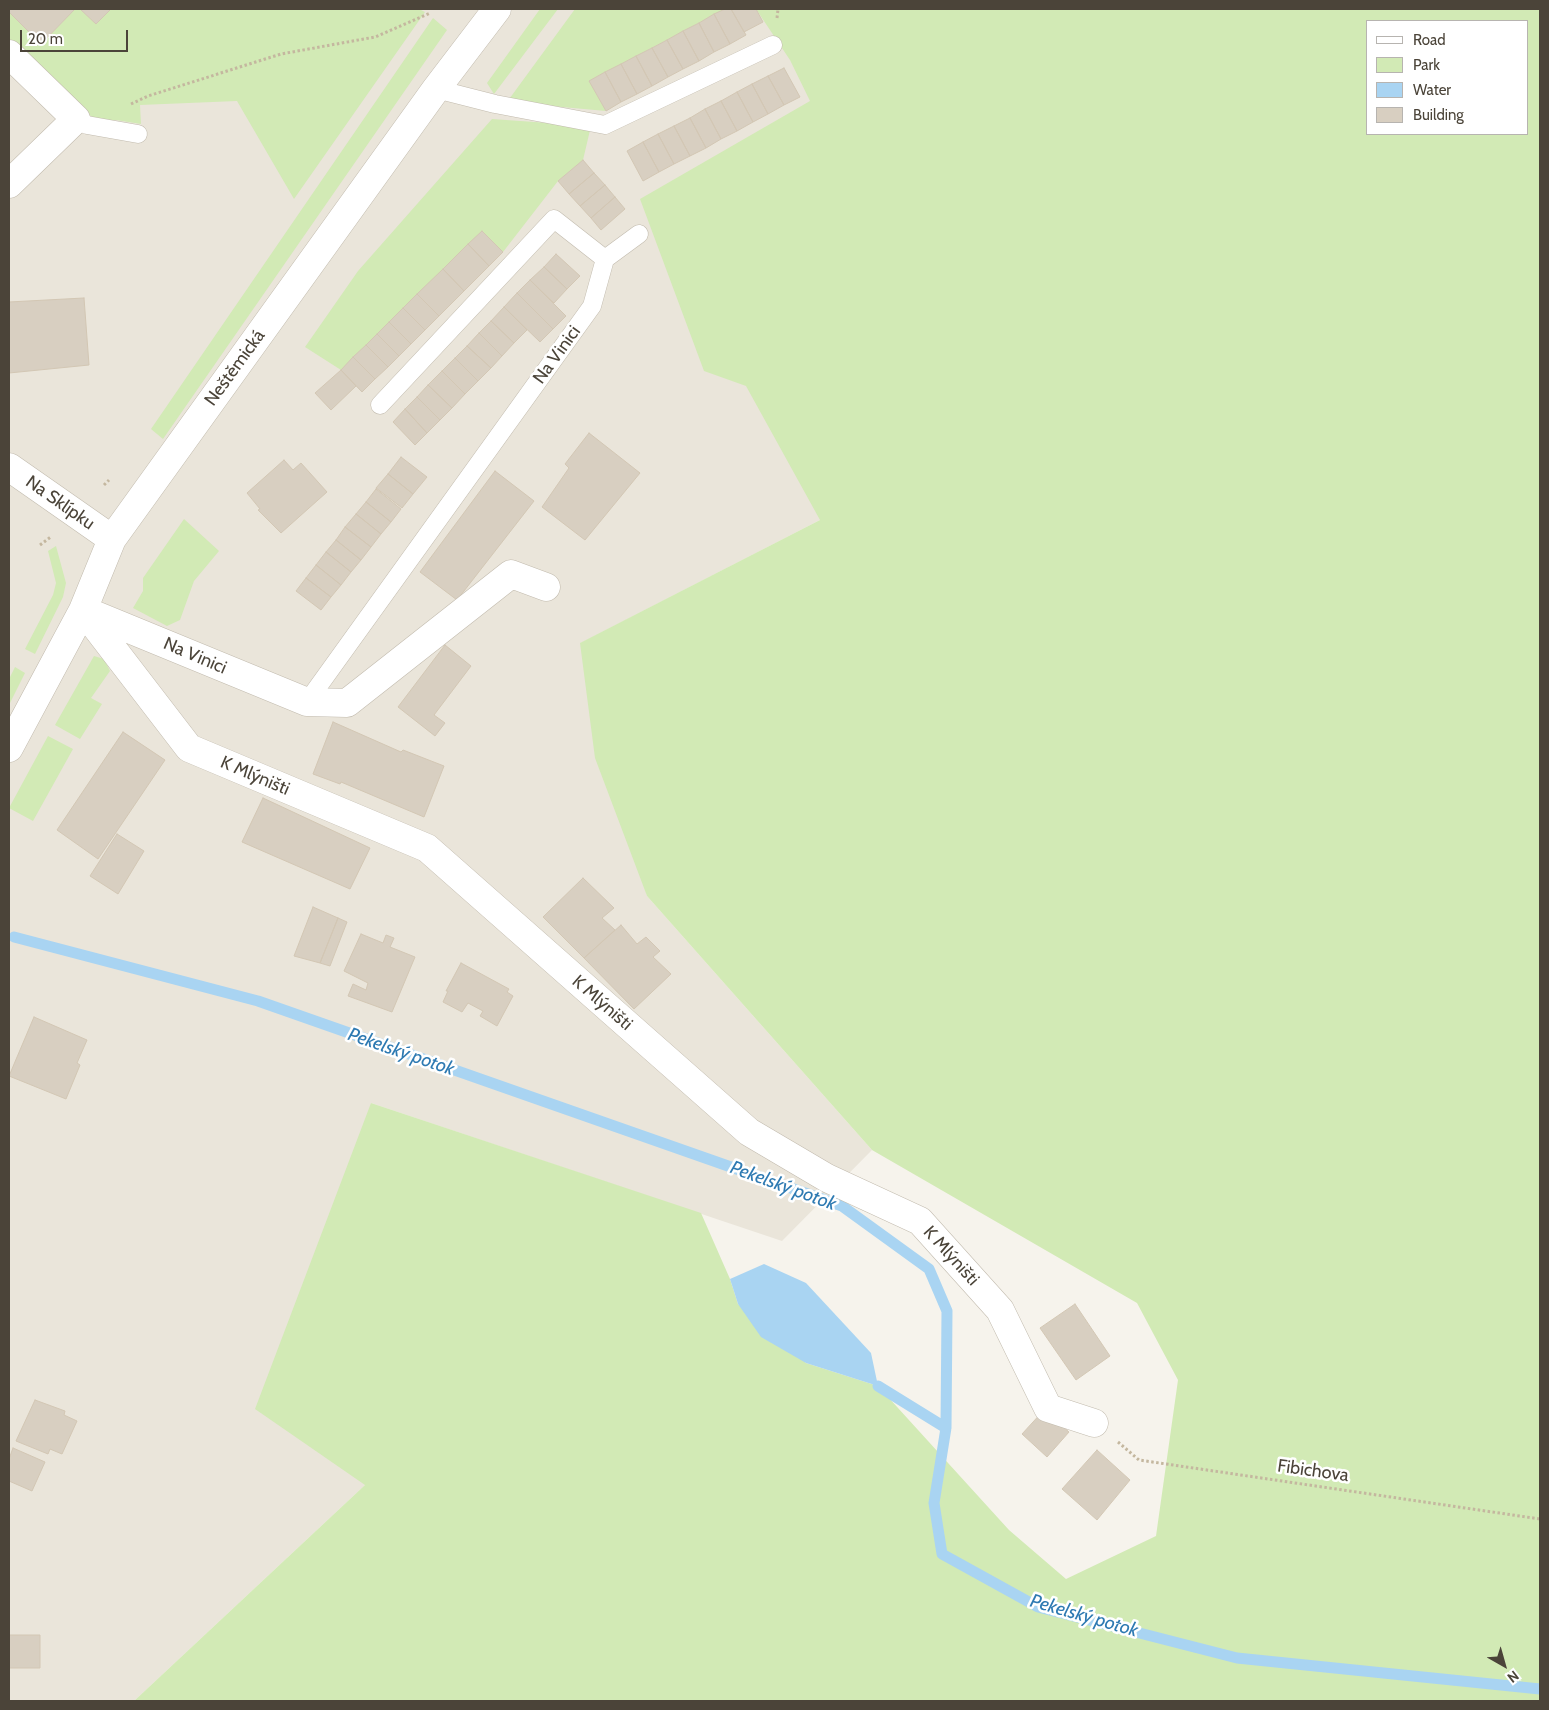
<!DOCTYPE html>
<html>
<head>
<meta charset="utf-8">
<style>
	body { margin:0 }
	#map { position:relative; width:1549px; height:1710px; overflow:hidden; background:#f6f3ec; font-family:Cabin,sans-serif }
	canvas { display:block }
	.frame { position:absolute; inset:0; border:10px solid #4b4439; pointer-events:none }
	.legend { position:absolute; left:1366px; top:20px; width:162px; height:115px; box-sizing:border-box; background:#fff; border:1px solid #b7b4b0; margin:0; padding:6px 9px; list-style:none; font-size:15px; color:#4b4439 }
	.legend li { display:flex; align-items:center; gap:10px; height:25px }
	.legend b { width:25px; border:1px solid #b7b4b0 }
	.north { position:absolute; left:1479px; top:1640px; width:50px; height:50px; -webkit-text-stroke:4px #fff; paint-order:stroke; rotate:142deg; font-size:14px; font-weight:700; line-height:20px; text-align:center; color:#4b4439 }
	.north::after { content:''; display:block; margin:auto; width:18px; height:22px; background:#4b4439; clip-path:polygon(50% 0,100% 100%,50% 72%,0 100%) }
	.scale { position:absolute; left:20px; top:30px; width:108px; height:22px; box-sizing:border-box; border:2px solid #4b4439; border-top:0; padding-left:6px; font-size:15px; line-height:18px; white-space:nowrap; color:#4b4439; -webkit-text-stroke:4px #fff; paint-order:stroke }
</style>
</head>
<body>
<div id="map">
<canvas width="1549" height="1710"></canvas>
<div class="frame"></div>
<ul class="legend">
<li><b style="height:6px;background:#fff"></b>Road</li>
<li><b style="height:14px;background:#d2eab5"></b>Park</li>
<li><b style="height:14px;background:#a9d4f2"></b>Water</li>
<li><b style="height:14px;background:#d8cfc1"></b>Building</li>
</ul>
<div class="north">N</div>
<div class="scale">20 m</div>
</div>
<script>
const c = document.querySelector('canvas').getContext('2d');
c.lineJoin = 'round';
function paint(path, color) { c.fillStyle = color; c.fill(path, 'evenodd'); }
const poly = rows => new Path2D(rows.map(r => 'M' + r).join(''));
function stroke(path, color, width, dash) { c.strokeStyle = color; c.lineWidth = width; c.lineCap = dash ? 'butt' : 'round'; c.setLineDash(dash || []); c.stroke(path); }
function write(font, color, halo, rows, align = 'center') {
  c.font = font + ' Cabin,sans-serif'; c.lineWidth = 5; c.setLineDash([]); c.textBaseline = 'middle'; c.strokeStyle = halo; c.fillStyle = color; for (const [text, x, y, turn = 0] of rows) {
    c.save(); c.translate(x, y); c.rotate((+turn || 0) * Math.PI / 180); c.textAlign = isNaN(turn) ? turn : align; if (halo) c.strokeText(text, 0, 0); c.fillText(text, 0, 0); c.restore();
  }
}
const residential = poly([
	[9,9,1540,9,1540,307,820,520,581,643,647,896,872,1150,782,1241,371,1103,365,1485,134,1701,9,1701],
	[1368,21,1528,21,1528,134,1368,134]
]);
const green = poly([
	[75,9,80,9,96,24,111,9,419,9,425,12,294,199,237,101,140,105,141,124,116,120,102,123,86,113,9,39,9,12,41,44],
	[540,9,558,9,494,94,487,83],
	[575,9,725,9,590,81,606,111,507,102],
	[756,9,1540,9,1540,1701,134,1701,365,1485,255,1409,371,1103,701,1213,730,1279,738,1304,806,1363,878,1386,1009,1530,1066,1579,1156,1536,1178,1380,1137,1303,872,1150,647,896,595,758,580,643,820,520,746,386,704,371,640,199,810,101,790,60],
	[1368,21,1528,21,1528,134,1368,134],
	[433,18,447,30,163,439,151,429],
	[492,119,591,126,583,160,558,181,503,252,482,231,341,370,305,347,358,271],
	[184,519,219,551,194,581,180,620,167,626,133,608,143,591,143,578],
	[56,546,66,583,63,597,35,654,25,649,53,595,56,583,48,551],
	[94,656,104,659,110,671,91,698,102,704,80,739,55,725],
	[15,667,25,673,9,705,9,679],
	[48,736,73,749,33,821,9,808]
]);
const water = poly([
	[764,1264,806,1283,871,1353,878,1386,806,1363,761,1337,738,1304,730,1279]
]);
const stream = poly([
	[14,937,258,1001,842,1206,929,1269,947,1311,946,1428,934,1503,942,1554,1038,1607,1237,1658,1540,1689],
	[878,1386,946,1428]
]);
const building = poly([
	[9,9,75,9,41,44,9,12,9,9],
	[80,9,111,9,96,24,80,9],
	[725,9,731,9,746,35,730,44,714,14,725,9],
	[731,9,756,9,763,22,744,32,731,9],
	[714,14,730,44,714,52,699,23,714,14],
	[699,23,714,52,699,61,683,31,699,23],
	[683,31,699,61,683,69,667,40,683,31],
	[667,40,683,69,668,77,652,48,667,40],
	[652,48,668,77,652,86,636,56,652,48],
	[636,56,652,86,637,94,621,64,636,56],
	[621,64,637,94,621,102,605,72,621,64],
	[784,68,800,97,784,105,768,76,784,68],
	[605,72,621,102,606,111,589,81,605,72],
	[768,76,784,105,768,114,752,84,768,76],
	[752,84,768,114,753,122,737,92,752,84],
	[737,92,753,122,737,131,721,101,737,92],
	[721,101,737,131,721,139,705,109,721,101],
	[705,109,721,139,706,148,690,118,705,109],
	[690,118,706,148,690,156,674,126,690,118],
	[674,126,690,156,674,164,658,134,674,126],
	[658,134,674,164,659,172,643,142,658,134],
	[643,142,659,172,643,181,627,151,643,142],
	[583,160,594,173,569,194,558,181,583,160],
	[594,173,605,185,580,206,569,194,594,173],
	[605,185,615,197,591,218,580,206,605,185],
	[615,197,625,209,601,230,591,218,615,197],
	[482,231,503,252,489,266,468,244,482,231],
	[468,244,489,266,464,291,443,269,468,244],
	[556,254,580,276,567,289,544,267,556,254],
	[544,267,567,289,554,303,530,280,544,267],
	[443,269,464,291,439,316,417,294,443,269],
	[530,280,566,316,553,329,517,293,530,280],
	[517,293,553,329,540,342,504,307,517,293],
	[417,294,439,316,425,330,403,308,417,294],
	[84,298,89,365,9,373,9,302,84,298],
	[504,307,527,330,514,343,491,321,504,307],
	[403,308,425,330,411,344,389,322,403,308],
	[491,321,514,343,502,356,479,333,491,321],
	[389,322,411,344,399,356,377,334,389,322],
	[479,333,502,356,491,368,467,346,479,333],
	[377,334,399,356,388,367,366,345,377,334],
	[366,345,388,367,375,379,353,357,366,345],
	[467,346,491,368,478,381,455,358,467,346],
	[353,357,375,379,362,392,341,370,353,357],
	[455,358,478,381,465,394,442,371,455,358],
	[341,370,356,386,331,410,315,393,341,370],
	[442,371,465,394,452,408,428,385,442,371],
	[428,385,452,408,440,420,417,397,428,385],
	[417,397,440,420,427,433,405,409,417,397],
	[405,409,427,433,415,445,393,422,405,409],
	[589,433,640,473,585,540,542,507,569,468,565,464,589,433],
	[401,457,427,477,413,494,388,474,401,457],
	[284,460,293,470,301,463,327,492,281,533,258,510,260,509,247,493,284,460],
	[495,471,534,501,457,600,420,572,495,471],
	[388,474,413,494,402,508,376,488,388,474],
	[376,489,401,509,391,522,366,502,376,489],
	[366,502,391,522,381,534,356,514,366,502],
	[356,514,381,534,371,547,345,527,356,514],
	[345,527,371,547,361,560,336,540,345,527],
	[336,540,361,560,351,572,326,552,336,540],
	[326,552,351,572,341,585,316,565,326,552],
	[316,565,341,585,331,597,306,578,316,565],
	[306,578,331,597,321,610,296,591,306,578],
	[445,645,471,666,434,715,445,723,435,736,398,707,445,645],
	[333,722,401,752,403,750,444,766,424,817,341,782,340,784,313,774,333,722],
	[123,732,165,760,98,859,57,830,123,732],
	[263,798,370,848,350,889,242,842,263,798],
	[117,834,144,851,118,894,90,876,117,834],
	[583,878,614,908,602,918,615,930,584,958,543,917,583,878],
	[313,907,338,918,320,963,294,956,313,907],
	[338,918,347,922,330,966,320,963,338,918],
	[621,925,637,944,646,937,660,951,653,957,671,974,634,1009,584,958,621,925],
	[361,934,383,943,386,935,394,938,390,947,415,957,392,1012,348,996,353,984,366,990,368,983,344,971,361,934],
	[461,963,509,989,507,992,513,996,497,1026,480,1016,483,1011,468,1003,462,1012,443,1002,448,991,446,991,461,963],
	[34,1017,87,1040,77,1063,80,1065,66,1099,9,1076,34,1017],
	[1075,1304,1110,1356,1076,1380,1040,1328,1075,1304],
	[35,1400,65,1411,64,1415,77,1421,62,1454,50,1449,48,1454,16,1441,35,1400],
	[1044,1410,1069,1432,1047,1457,1022,1434,1044,1410],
	[13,1448,45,1462,32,1491,9,1481,9,1459,13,1448],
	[1097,1450,1130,1480,1097,1520,1062,1489,1097,1450],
	[9,1635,40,1635,40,1668,9,1668,9,1635]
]);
const path = poly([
	[777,18,778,9],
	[131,104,148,96,281,54,375,37,430,13],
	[104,485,109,480],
	[40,545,52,536],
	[1118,1442,1139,1460,1540,1519]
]);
const service = poly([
	[436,89,495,104,605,125,773,45],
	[76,119,87,125,138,134],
	[605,259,639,234],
	[380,405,554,219,605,259],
	[307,702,592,306,605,259]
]);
const minor = poly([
	[9,54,76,119,9,184],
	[9,467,112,539],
	[83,610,189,748,427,848,749,1132,827,1178,920,1221,1000,1310,1048,1408,1094,1423],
	[83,610,307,702,347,703,511,574,546,587],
	[9,748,83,610,112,539,436,89,497,9]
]);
const streetNames = [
	["Na Vinici",557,355,-54],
	["Neštěmická",235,368,-54],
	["Na Sklípku",60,503,35],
	["Na Vinici",195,656,23],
	["K Mlýništi",255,776,23],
	["K Mlýništi",602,1003,41],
	["K Mlýništi",951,1256,48],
	["Fibichova",1313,1471,8]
];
const waterNames = [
	["Pekelský potok",401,1052,19],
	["Pekelský potok",783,1186,20],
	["Pekelský potok",1084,1616,16]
];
paint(residential, '#eae5da');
paint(green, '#d2eab5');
paint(water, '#a9d4f2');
stroke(stream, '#a9d4f2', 11);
paint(building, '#d8cfc1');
stroke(building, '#d3c7b4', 1);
stroke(service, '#c2bbae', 19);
stroke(minor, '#c2bbae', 29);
stroke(path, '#c4b79f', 3, [2.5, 2.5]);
stroke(service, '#fff', 18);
stroke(minor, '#fff', 28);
write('18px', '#4b4439', '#fff', streetNames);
write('italic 19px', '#2e7ab2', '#fff', waterNames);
</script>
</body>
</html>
